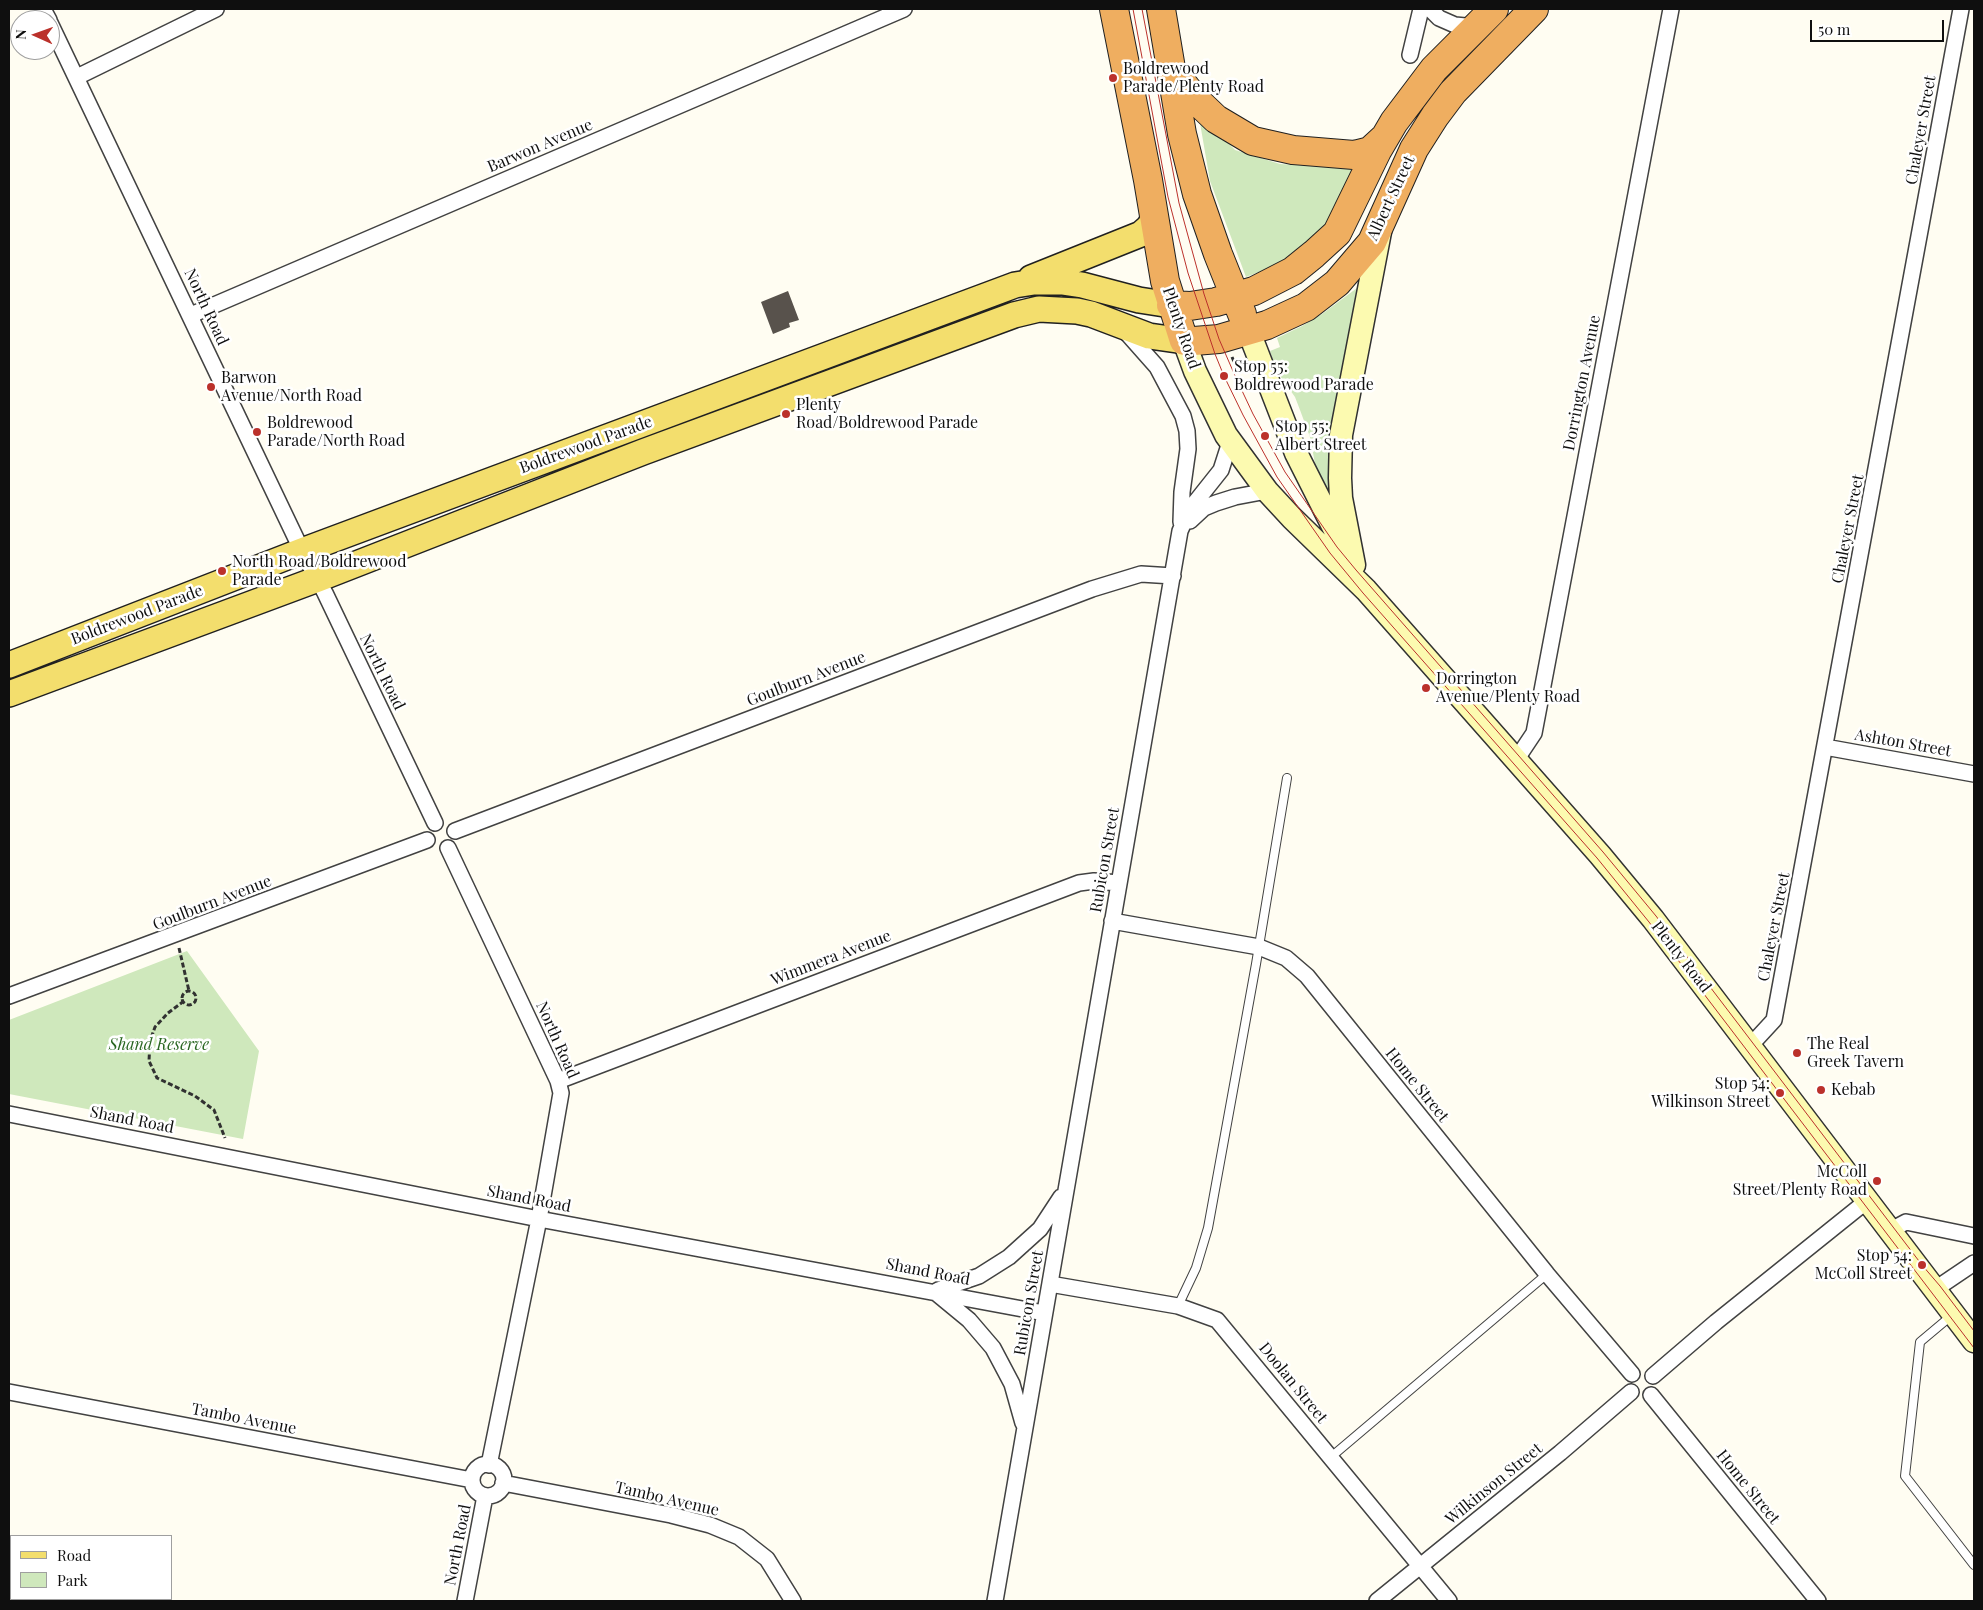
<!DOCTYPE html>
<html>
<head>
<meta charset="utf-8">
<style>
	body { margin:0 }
	#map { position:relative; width:1983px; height:1610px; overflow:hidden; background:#fffdf2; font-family:"Playfair Display",serif }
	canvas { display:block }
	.frame { position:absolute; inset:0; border:10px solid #0f0f0f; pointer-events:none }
	.legend { position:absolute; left:10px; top:1535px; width:162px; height:65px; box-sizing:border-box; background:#fff; border:1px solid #9f9f9f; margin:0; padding:6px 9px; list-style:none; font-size:15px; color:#0f0f0f }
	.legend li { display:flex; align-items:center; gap:10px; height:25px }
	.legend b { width:25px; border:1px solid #9f9f9f }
	.north { position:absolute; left:10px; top:10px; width:50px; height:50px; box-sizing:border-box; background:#fff; border:1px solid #9f9f9f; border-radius:50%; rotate:272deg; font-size:14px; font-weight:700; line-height:20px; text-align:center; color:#0f0f0f }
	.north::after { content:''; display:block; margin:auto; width:18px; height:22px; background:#bb312b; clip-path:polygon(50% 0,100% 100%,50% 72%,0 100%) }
	.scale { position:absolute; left:1810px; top:20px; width:134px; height:22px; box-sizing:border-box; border:2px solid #0f0f0f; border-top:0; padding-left:6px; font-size:15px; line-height:18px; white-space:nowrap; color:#0f0f0f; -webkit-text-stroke:4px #fff; paint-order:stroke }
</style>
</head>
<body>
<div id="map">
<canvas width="1983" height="1610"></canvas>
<div class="frame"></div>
<ul class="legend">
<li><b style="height:6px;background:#f3de6d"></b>Road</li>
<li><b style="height:14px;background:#cfe8bc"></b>Park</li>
</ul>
<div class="north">N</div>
<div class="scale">50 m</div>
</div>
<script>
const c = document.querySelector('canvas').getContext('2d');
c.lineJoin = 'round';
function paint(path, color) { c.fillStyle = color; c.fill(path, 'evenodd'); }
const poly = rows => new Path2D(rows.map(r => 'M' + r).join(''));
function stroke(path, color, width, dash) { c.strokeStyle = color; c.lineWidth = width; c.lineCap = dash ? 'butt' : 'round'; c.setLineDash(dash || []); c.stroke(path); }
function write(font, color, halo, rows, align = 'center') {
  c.font = font + ' "Playfair Display",serif'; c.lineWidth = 5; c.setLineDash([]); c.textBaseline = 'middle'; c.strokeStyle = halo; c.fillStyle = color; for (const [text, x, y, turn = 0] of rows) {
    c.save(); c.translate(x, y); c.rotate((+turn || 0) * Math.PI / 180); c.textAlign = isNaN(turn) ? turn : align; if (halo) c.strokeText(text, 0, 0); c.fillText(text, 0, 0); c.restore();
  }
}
const green = poly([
	[1202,116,1235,150,1280,164,1359,169,1328,224,1277,265,1246,277,1210,181,1200,123],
	[1357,288,1359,289,1333,492,1327,493,1316,469,1310,437,1300,410,1295,397,1276,370,1270,351,1280,347,1277,338,1302,326,1322,314],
	[187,951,259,1051,243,1139,9,1094,9,1020]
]);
const building = poly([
	[788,291,799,320,789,323,790,327,773,334,761,302]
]);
const path = poly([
	[1232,357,1236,366],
	[179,948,189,991],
	'182 998a7 7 0 1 1 14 0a7 7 0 1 1-14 0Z',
	[184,1001,168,1013,155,1027,150,1041,149,1061,157,1078,195,1096,214,1110,225,1138]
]);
const lane = poly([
	[1178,1306,1196,1268,1208,1228,1256,964,1287,778],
	[1951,1316,1920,1342,1905,1476,1974,1565],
	[1331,1457,1547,1274]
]);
const street = poly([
	[43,9,49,20],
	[1430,9,1439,18,1455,25,1476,27],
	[50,23,302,551,325,593,435,823],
	[1410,55,1421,9],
	[77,77,216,9],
	[191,315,904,9],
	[1126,332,1157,367,1183,416,1187,431,1188,449,1182,492,1181,522],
	[1190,521,1204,508,1216,503,1235,497,1267,491],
	[1825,747,1974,774],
	[1516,760,1534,733,1671,9],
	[455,831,1092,589,1141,574,1173,576],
	[448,848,558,1081,561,1093,539,1219,489,1465],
	[1112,921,1259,947,1286,958,1307,976,1547,1274,1632,1374],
	[9,996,427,840],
	[1750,1046,1774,1020,1961,9],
	[558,1081,1079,883,1094,881,1119,883],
	[9,1114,539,1219,1044,1313],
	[1891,1230,1906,1222,1974,1236],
	[1050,1284,1178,1306,1217,1320,1449,1601],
	[938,1290,979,1276,1009,1257,1040,1229,1061,1197],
	[1934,1290,1974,1263],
	[935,1292,969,1320,993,1348,1012,1384,1023,1423],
	[1653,1376,1716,1322,1868,1200],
	[9,1392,472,1480],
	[1651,1395,1818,1601],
	'472 1480a16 16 0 1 1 32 0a16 16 0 1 1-32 0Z',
	[503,1483,671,1515,710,1525,739,1537,767,1559,793,1601],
	[465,1601,485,1496],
	[995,1601,1180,531,1190,509,1221,470,1230,442],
	[1377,1601,1560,1453,1631,1392]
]);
const secondary = poly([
	[1249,332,1296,453,1344,548],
	[1184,341,1195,371,1226,435,1267,491,1292,518,1366,590,1600,855,1653,919,1974,1341],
	[1354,565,1341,498,1340,478,1341,435,1380,232]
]);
const primary = poly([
	[1031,278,1141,234,1149,227,1154,218],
	[9,665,302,551,1015,285,1034,282,1062,282,1082,285,1139,300,1171,305],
	[9,694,318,579,643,452,1014,315,1039,309,1077,311,1091,314,1149,336,1184,341]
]);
const highway = poly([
	[1114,9,1148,180,1165,281,1184,341,1194,341,1219,339,1267,325,1306,307,1337,283,1372,242,1414,149,1435,116,1453,92,1534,9],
	[1161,9,1182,134,1197,194,1218,254,1242,314],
	[1172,70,1195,99,1216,119,1253,141,1293,150,1354,155,1370,151,1383,139],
	[1171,305,1190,306,1216,302,1254,291,1293,271,1314,254,1337,233,1377,151,1394,122,1434,69,1494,9]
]);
const tram = poly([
	[1133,9,1168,197,1188,273,1215,354,1224,376,1243,415,1277,477,1330,553,1363,593,1597,858,1649,922,1974,1348],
	[1142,9,1179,203,1204,294,1219,339,1236,378,1253,414,1285,472,1337,547,1356,570,1603,852,1656,916,1922,1265,1940,1286,1974,1331]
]);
const markers = [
	[1113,78,5,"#bb312b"],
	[1224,376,5,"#bb312b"],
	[211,387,5,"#bb312b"],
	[786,414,5,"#bb312b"],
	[257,432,5,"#bb312b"],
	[1265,436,5,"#bb312b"],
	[222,571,5,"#bb312b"],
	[1426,688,5,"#bb312b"],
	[1797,1053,5,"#bb312b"],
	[1821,1090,5,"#bb312b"],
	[1780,1093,5,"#bb312b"],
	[1877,1181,5,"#bb312b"],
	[1922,1265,5,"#bb312b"]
];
const poiNames = [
	["Boldrewood",1123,69],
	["Parade/Plenty Road",1123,87],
	["Stop 55:",1234,367],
	["Boldrewood Parade",1234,385],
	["Barwon",221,378],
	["Avenue/North Road",221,396],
	["Plenty",796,405],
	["Road/Boldrewood Parade",796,423],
	["Boldrewood",267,423],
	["Parade/North Road",267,441],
	["Stop 55:",1275,427],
	["Albert Street",1275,445],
	["North Road/Boldrewood",232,562],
	["Parade",232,580],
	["Dorrington",1436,679],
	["Avenue/Plenty Road",1436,697],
	["The Real",1807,1044],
	["Greek Tavern",1807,1062],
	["Stop 54:",1770,1084,"right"],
	["Wilkinson Street",1770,1102,"right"],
	["Kebab",1831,1090],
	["McColl",1867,1172,"right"],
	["Street/Plenty Road",1867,1190,"right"],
	["Stop 54:",1912,1256,"right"],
	["McColl Street",1912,1274,"right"]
];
const streetNames = [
	["Chaleyer Street",1921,130,-80],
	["Barwon Avenue",540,146,-23],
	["Albert Street",1391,198,-65],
	["North Road",206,307,65],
	["Plenty Road",1181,328,71],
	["Dorrington Avenue",1582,383,-79],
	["Boldrewood Parade",586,445,-20],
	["Chaleyer Street",1848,529,-79],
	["Boldrewood Parade",137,615,-21],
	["North Road",382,672,64],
	["Goulburn Avenue",806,679,-21],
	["Ashton Street",1903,743,10],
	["Rubicon Street",1105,860,-80],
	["Goulburn Avenue",212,903,-21],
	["Chaleyer Street",1774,927,-79],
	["Plenty Road",1681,957,52],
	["Wimmera Avenue",831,958,-21],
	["North Road",557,1040,66],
	["Home Street",1417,1085,51],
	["Shand Road",132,1120,11],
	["Shand Road",529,1199,11],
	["Shand Road",928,1272,11],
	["Rubicon Street",1029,1303,-80],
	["Doolan Street",1293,1383,51],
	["Tambo Avenue",244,1419,11],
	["Wilkinson Street",1494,1484,-39],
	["Home Street",1748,1487,51],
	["Tambo Avenue",667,1499,13],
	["North Road",458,1545,-79]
];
const parkNames = [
	["Shand Reserve",159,1045]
];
paint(green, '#cfe8bc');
paint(building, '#58524c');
stroke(lane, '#424242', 10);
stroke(street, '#424242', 18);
stroke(secondary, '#313131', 25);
stroke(primary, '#202020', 28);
stroke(highway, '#202020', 30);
stroke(path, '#313131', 3, [5, 2.5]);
stroke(lane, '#fff', 8);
stroke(street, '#fff', 15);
stroke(secondary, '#fcfab0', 22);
stroke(primary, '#f3de6d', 25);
stroke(highway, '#efae60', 28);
stroke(tram, '#bb312b', 1);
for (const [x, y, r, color] of markers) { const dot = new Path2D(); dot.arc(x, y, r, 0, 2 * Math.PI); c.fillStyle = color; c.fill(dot); stroke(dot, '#fff', 2); }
write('16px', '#0f0f0f', '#fff', poiNames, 'left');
write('16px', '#0f0f0f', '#fff', streetNames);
write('italic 16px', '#296621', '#fff', parkNames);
</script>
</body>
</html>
